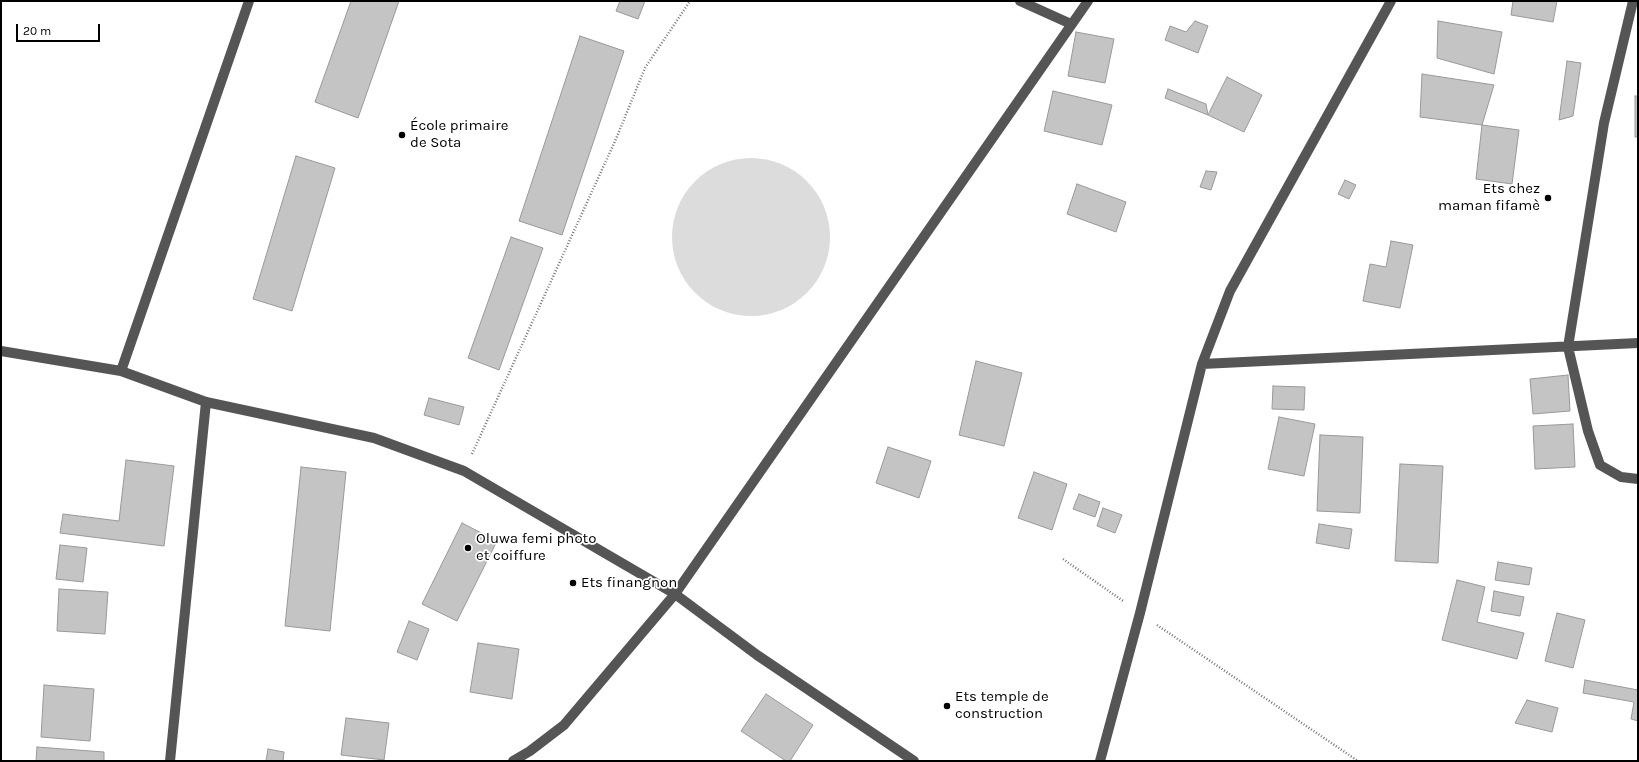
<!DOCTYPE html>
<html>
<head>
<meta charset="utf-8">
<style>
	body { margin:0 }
	#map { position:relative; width:1639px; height:762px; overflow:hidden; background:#fff; font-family:Karla,sans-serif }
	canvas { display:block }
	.frame { position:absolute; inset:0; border:2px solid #000; pointer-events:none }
	.scale { position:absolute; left:16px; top:24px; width:84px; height:18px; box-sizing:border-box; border:2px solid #000; border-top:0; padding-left:5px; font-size:12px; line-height:14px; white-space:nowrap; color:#000; -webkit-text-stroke:3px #fff; paint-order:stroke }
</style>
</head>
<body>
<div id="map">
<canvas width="1639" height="762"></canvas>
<div class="frame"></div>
<div class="scale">20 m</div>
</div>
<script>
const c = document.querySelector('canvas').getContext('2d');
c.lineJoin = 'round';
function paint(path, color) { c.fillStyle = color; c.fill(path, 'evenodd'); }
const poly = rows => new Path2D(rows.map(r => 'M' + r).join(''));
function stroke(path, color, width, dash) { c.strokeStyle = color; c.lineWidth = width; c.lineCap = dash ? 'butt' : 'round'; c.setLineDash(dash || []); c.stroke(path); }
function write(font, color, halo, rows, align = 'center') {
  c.font = font + ' Karla,sans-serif'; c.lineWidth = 3.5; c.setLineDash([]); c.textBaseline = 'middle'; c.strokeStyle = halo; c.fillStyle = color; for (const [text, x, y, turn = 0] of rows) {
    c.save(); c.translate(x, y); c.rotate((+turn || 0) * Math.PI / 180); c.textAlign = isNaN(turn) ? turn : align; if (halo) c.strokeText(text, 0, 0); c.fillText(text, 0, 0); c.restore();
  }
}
const green = poly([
	'672 237a79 79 0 1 1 158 0a79 79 0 1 1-158 0Z'
]);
const building = poly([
	[351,1,399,1,358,118,315,102,351,1],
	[620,1,645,1,638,19,616,11,620,1],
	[1513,1,1557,1,1553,22,1511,15,1513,1],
	[1195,21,1208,26,1198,53,1165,40,1170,26,1186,32,1195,21],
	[1438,21,1502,32,1494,74,1437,58,1438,21],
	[1076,32,1114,39,1105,83,1068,76,1076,32],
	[580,36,624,51,562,235,519,221,580,36],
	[1567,61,1581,63,1573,116,1559,120,1567,61],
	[1422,74,1494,85,1482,125,1420,117,1422,74],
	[1227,77,1262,95,1244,132,1208,115,1227,77],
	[1168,89,1206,104,1208,115,1165,98,1168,89],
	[1053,91,1112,105,1102,145,1044,131,1053,91],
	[1635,96,1638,96,1638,137,1635,137,1635,96],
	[1482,125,1519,130,1512,184,1476,179,1482,125],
	[296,156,335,168,292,311,253,299,296,156],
	[1206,171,1217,172,1211,190,1200,187,1206,171],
	[1345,180,1356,185,1349,199,1338,194,1345,180],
	[1077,184,1126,202,1116,232,1067,214,1077,184],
	[511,237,543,248,499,370,468,358,511,237],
	[1391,241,1413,245,1400,308,1363,301,1370,264,1386,267,1391,241],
	[976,361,1022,373,1004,446,959,435,976,361],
	[1568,375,1570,411,1533,414,1530,379,1568,375],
	[1273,386,1305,387,1304,410,1272,409,1273,386],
	[429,398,464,407,459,425,424,415,429,398],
	[1279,417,1315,424,1304,476,1268,469,1279,417],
	[1573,424,1575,467,1535,469,1533,426,1573,424],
	[1320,435,1363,437,1360,513,1317,511,1320,435],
	[888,447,931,461,919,498,876,483,888,447],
	[126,460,174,466,164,546,60,533,63,514,119,521,126,460],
	[1400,464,1443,466,1438,563,1395,561,1400,464],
	[301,467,346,472,330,631,285,626,301,467],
	[1034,472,1067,484,1052,530,1018,518,1034,472],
	[1079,494,1100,502,1095,517,1073,509,1079,494],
	[1103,508,1122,515,1115,533,1097,526,1103,508],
	[462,523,497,541,457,621,422,604,462,523],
	[1319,524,1352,529,1349,549,1316,543,1319,524],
	[60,545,87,548,83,582,56,579,60,545],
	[1498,562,1532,568,1529,585,1495,580,1498,562],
	[1457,580,1485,587,1477,622,1524,633,1517,659,1442,640,1457,580],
	[59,589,108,592,105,634,57,631,59,589],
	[1494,591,1524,597,1520,616,1491,611,1494,591],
	[1557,613,1585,620,1573,668,1545,661,1557,613],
	[409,621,429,629,417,660,397,652,409,621],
	[478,643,519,649,512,699,470,692,478,643],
	[1585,680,1638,690,1638,721,1631,719,1634,702,1583,693,1585,680],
	[44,685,94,689,90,741,41,737,44,685],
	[766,694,813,725,790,761,786,761,741,731,766,694],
	[1527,700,1558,708,1552,732,1515,723,1527,700],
	[346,718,389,723,384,760,341,755,346,718],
	[37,747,104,752,104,761,36,761,37,747],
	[268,749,284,752,283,761,266,761,268,749]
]);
const path = poly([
	[472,454,616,139,645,68,690,1],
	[1063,559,1123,601],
	[1157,625,1358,761]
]);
const minor = poly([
	[1020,1,1071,24],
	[1633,1,1604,123,1568,347,1588,431,1600,465,1621,477,1638,479],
	[1,351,121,371,206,402,374,438,464,471,675,594,757,655,914,761],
	[1202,364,1638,343],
	[121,371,249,1],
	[170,761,206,402],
	[513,761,530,751,564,725,675,594,1088,1],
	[1100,761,1140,613,1202,364,1230,291,1391,1]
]);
const markers = [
	[402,135,4,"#000"],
	[1548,198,4,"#000"],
	[468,548,4,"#000"],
	[573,583,4,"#000"],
	[947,706,4,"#000"]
];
const poiNames = [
	["École primaire",410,126],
	["de Sota",410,143],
	["Ets chez",1540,189,"right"],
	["maman fifamè",1540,206,"right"],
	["Oluwa femi photo",476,539],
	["et coiffure",476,556],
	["Ets finangnon",581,583],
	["Ets temple de",955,697],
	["construction",955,714]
];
paint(green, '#dcdcdc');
paint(building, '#c4c4c4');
stroke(building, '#999', 1);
stroke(path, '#777', 2.5, [1, 2]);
stroke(minor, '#555', 10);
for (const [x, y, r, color] of markers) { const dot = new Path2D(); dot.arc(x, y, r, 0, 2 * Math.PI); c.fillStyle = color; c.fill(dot); stroke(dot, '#fff', 1.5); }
write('15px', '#000', '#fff', poiNames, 'left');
</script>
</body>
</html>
